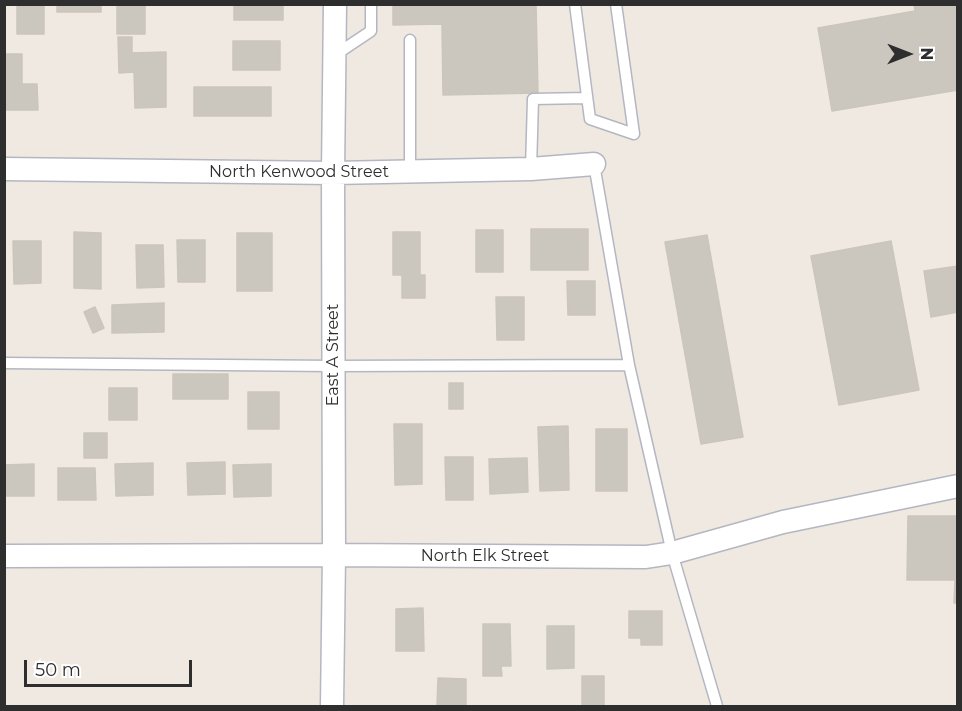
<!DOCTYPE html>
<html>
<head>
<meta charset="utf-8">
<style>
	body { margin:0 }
	#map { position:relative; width:962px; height:711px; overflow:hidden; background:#efe9e1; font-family:Montserrat,sans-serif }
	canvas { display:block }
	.frame { position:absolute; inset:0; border:6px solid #2e2e2e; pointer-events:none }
	.north { position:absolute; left:878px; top:24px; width:60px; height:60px; -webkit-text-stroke:4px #fff; paint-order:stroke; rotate:90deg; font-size:16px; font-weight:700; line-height:24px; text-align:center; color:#2e2e2e }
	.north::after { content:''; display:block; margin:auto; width:21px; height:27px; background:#2e2e2e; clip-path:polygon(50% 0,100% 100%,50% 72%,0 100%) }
	.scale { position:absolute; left:24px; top:660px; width:168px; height:27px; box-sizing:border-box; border:3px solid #2e2e2e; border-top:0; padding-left:8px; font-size:18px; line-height:21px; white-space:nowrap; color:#2e2e2e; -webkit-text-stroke:4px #fff; paint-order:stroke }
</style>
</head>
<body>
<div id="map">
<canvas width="962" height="711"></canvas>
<div class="frame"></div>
<div class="north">N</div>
<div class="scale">50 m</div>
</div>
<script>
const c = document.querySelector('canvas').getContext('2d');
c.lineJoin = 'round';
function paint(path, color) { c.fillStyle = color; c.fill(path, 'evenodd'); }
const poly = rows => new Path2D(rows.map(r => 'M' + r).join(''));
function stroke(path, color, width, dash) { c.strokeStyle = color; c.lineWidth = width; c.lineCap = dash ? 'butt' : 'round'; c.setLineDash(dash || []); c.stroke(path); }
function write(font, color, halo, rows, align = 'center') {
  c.font = font + ' Montserrat,sans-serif'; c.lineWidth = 5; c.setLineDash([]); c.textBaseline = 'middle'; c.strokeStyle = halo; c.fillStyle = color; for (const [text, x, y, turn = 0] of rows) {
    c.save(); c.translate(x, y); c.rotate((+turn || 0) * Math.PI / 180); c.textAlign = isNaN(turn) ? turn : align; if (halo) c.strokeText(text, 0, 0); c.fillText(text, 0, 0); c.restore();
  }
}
const building = poly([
	[17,4,44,4,44,34,17,34,17,4],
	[57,4,101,4,101,12,57,12,57,4],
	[117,4,145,4,145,34,117,34,117,4],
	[234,4,283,4,283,20,234,20,234,4],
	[393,4,536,4,538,93,443,95,442,24,393,25,393,4],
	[914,4,958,4,958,90,832,111,818,28,915,11,914,4],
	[118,37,132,37,132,53,166,52,166,107,135,108,134,72,119,73,118,37],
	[233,41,280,41,280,70,233,70,233,41],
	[4,54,22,54,22,84,37,84,38,110,4,110,4,54],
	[194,87,271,87,271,116,194,116,194,87],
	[531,229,588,229,588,270,531,270,531,229],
	[476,230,503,230,503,272,476,272,476,230],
	[74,232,101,233,101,289,74,288,74,232],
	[393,232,420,232,420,275,425,275,425,298,402,298,402,275,393,275,393,232],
	[237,233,272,233,272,291,237,291,237,233],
	[707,235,743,437,701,444,665,242,707,235],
	[177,240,205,240,205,282,178,282,177,240],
	[13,241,41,241,41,283,14,284,13,241],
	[891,241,919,390,839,405,811,256,891,241],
	[136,245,163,245,164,287,137,288,136,245],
	[958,266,958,312,931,317,924,271,958,266],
	[567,281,595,281,595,315,568,315,567,281],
	[496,297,524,297,524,340,497,340,496,297],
	[164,303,164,332,112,333,112,305,164,303],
	[95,307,104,328,93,333,84,312,95,307],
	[173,374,228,374,228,399,173,399,173,374],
	[449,383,463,383,463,409,449,409,449,383],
	[109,388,137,388,137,420,109,420,109,388],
	[248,392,279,392,279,429,248,429,248,392],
	[394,424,422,424,422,484,395,485,394,424],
	[568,426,569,490,540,491,538,427,568,426],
	[596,429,627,429,627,491,596,491,596,429],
	[84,433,107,433,107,458,84,458,84,433],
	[445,457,473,457,473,500,446,500,445,457],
	[527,458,528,492,490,494,489,459,527,458],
	[225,462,225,494,188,495,187,463,225,462],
	[153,463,153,495,116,496,115,464,153,463],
	[34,464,34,496,4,496,4,465,34,464],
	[271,464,271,496,234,497,233,465,271,464],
	[58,468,95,468,96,500,58,500,58,468],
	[908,516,958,516,958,603,954,603,955,580,907,580,908,516],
	[423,608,424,651,396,651,396,609,423,608],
	[629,611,662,611,662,645,641,645,641,638,629,638,629,611],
	[483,624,510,624,511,666,501,666,502,676,483,676,483,624],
	[547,626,574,626,574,668,547,669,547,626],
	[582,676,604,676,604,706,582,706,582,676],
	[438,678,466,679,466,706,437,706,438,678]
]);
const service = poly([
	[575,4,590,119,634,134,616,4],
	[335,55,371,31,371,4],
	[594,164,629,365,672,553,717,706],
	[531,169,533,99,587,98],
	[410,172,410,40],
	[4,363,333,366,629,365]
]);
const minor = poly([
	[4,169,333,173,531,169,594,164],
	[4,556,334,555,646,557,672,553,783,522,958,486],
	[332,706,334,555,333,173,335,4]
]);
const streetNames = [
	["North Kenwood Street",299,172],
	["East A Street",333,355,-90],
	["North Elk Street",485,556]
];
paint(building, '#cbc7bf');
stroke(building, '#cbc5ba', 1.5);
stroke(service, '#b4b7c1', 13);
stroke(minor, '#b4b7c1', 25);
stroke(service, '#fff', 10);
stroke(minor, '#fff', 22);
write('16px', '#2e2e2e', '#fff', streetNames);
</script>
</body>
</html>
